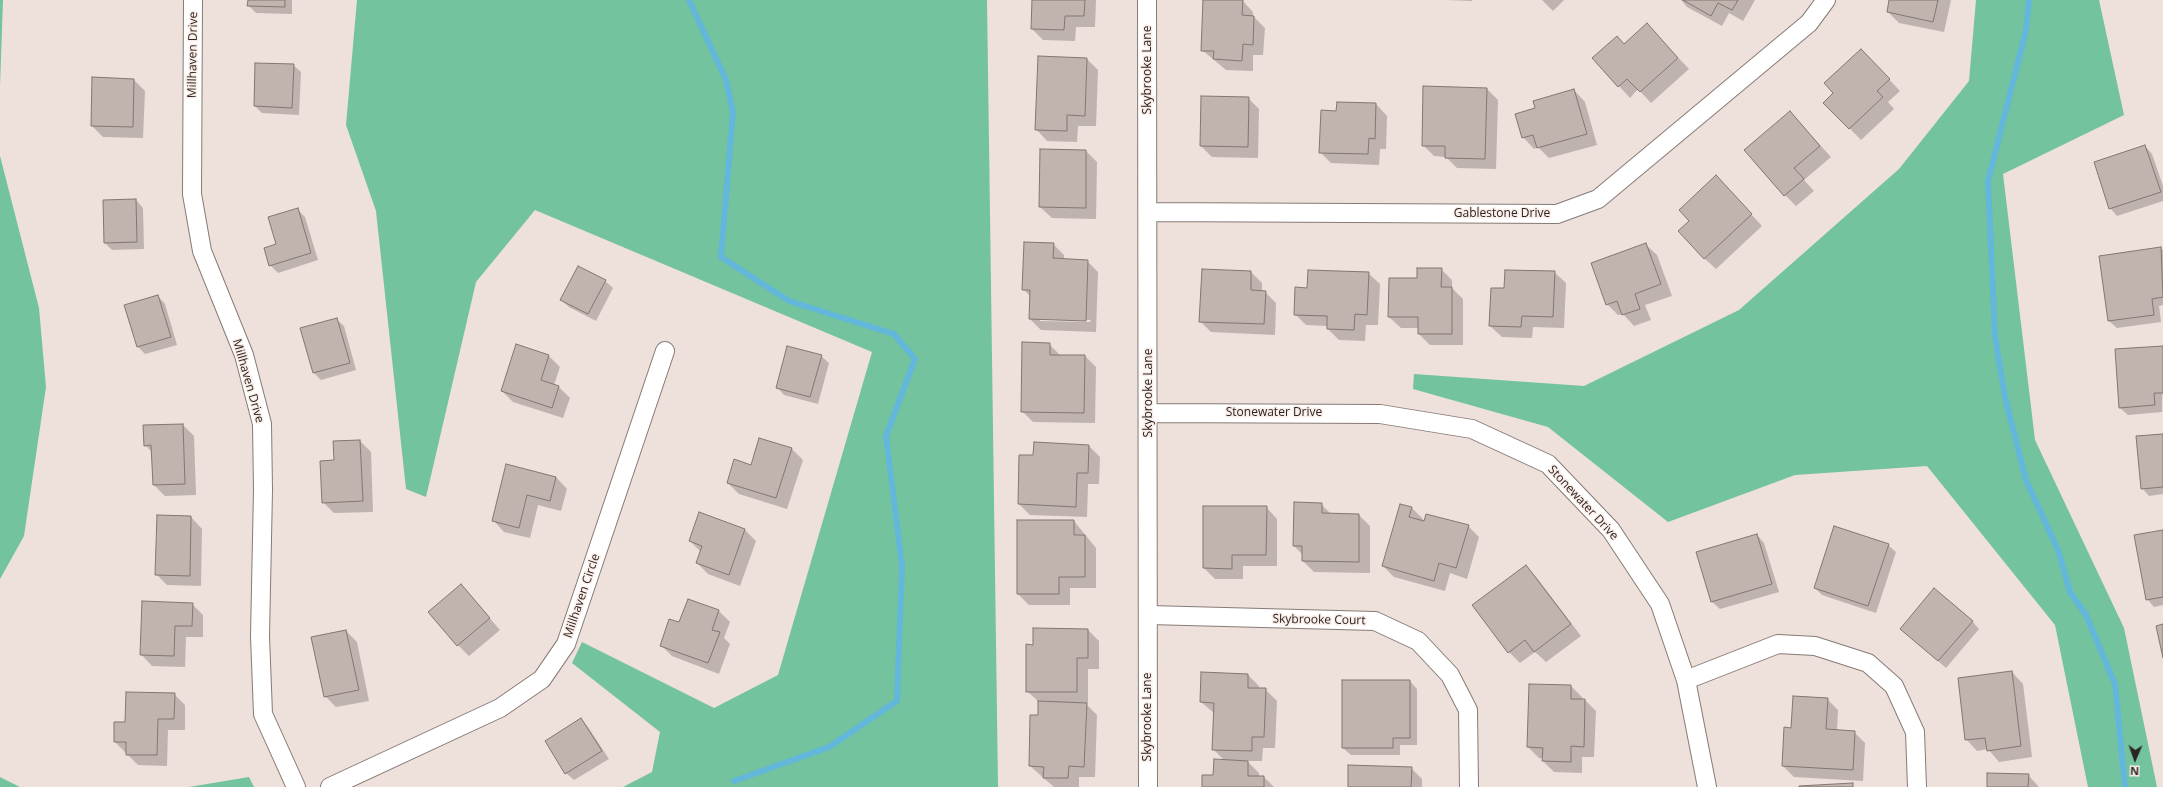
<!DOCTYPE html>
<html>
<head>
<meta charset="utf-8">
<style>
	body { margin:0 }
	#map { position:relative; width:2163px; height:787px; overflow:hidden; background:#eee0da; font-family:"Open Sans",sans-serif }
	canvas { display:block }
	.north { position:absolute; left:2115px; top:739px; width:40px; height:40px; -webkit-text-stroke:3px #fbede7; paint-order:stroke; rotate:182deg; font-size:11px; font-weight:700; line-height:16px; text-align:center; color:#2a2523 }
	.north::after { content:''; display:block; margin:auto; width:14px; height:18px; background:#2a2523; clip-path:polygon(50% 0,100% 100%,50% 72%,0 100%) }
</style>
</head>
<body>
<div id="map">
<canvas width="2163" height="787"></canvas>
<div class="north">N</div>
</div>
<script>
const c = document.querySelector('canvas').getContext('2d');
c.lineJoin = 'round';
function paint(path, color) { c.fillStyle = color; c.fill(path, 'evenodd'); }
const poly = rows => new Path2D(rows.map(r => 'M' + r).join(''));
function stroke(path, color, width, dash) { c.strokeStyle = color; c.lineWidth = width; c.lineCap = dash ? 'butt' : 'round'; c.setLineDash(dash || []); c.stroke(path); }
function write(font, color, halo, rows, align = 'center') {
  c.font = font + ' "Open Sans",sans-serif'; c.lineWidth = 3; c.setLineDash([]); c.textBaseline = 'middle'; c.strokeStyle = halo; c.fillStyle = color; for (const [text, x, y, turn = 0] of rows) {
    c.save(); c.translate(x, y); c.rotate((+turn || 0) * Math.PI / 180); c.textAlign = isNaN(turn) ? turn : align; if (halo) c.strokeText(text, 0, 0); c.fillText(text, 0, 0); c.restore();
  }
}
const forest = poly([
	[0,0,3,0,0,86],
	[357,0,987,0,998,787,623,787,652,772,660,732,572,663,582,642,714,708,778,675,872,352,535,210,476,282,426,497,406,489,376,211,346,125],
	[1976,0,2099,0,2124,115,2003,174,2035,440,2124,628,2157,787,2088,787,2055,625,1927,466,1795,475,1668,522,1548,427,1413,389,1414,374,1584,386,1739,310,1899,169,1969,81],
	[0,156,39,308,46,387,24,536,0,579],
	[0,777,20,787,0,787],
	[249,777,254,787,189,787]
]);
const shadow = poly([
	[249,0,292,0,292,14,256,13,248,5],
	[1033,0,1096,0,1095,27,1076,27,1075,41,1043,40,1032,29],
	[1204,0,1242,0,1253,12,1253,16,1265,28,1263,55,1253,55,1253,71,1226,70,1202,50],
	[1446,0,1472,0,1472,1],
	[1542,0,1564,0,1553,11],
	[1681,0,1755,0,1743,21,1729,13,1722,26,1687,7],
	[1890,0,1951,0,1944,32,1899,23,1888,12],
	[1647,25,1689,69,1651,103,1638,89,1630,98,1619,86,1624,45],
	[1039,57,1087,59,1098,70,1096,126,1078,126,1077,142,1047,141,1036,129],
	[1872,61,1900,91,1888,102,1894,109,1861,140,1825,103],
	[293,65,301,72,299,115,262,113,255,106],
	[134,80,145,91,143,138,103,137,92,126],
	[1487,89,1498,100,1496,169,1457,168,1446,157,1434,156,1423,145],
	[1574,90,1585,102,1597,145,1549,158,1538,147,1534,149,1523,137,1536,109],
	[1248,98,1259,109,1258,158,1212,157,1201,146],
	[1376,104,1387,116,1386,149,1380,149,1379,165,1331,163,1320,152,1337,112],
	[1790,112,1831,157,1804,180,1814,191,1796,206,1785,195],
	[2145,146,2152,154,2163,186,2163,201,2117,216,2110,208],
	[1041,150,1086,151,1097,162,1096,219,1052,218,1040,207],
	[1727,188,1762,226,1716,269,1704,258],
	[136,200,143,208,144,249,112,250,105,243],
	[297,209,305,217,318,260,278,273,270,265,277,245],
	[1053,244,1064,255,1064,260,1087,261,1098,272,1096,332,1041,330,1030,319,1031,297,1023,289],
	[1040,319,1091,320,1090,322,1040,321],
	[1645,244,1657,255,1672,296,1645,305,1651,320,1634,326,1623,314,1618,315,1607,304],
	[2161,248,2163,250,2163,305,2159,306,2161,322,2117,328,2109,321,2100,257],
	[1441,269,1452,280,1452,288,1463,299,1463,345,1430,345,1419,334,1419,328,1401,328,1389,317,1418,279],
	[1251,272,1262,283,1262,292,1265,292,1276,303,1275,335,1211,332,1200,321],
	[1554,272,1566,283,1564,328,1533,327,1532,338,1502,337,1490,326,1505,289],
	[1368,273,1380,284,1378,325,1366,325,1365,341,1339,340,1328,329,1328,326,1306,325,1295,314,1308,289],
	[605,281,613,288,596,321,569,307,561,300],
	[158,296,165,304,177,345,145,354,138,347],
	[336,319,344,326,356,370,321,380,314,373],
	[1049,344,1061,356,1085,356,1096,367,1095,423,1033,422,1022,411],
	[517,346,549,356,560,367,554,385,559,387,570,398,563,418,513,402,502,391],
	[2163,347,2162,412,2128,415,2120,408],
	[821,356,829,363,818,404,784,395,777,387],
	[183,425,194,436,196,495,165,496,154,485,153,453,145,445],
	[2163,435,2163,494,2149,496,2142,488],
	[360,441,371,452,373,512,334,513,323,502],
	[1035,443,1089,446,1100,457,1099,484,1088,484,1087,517,1030,515,1019,504,1034,456],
	[792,449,803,460,787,509,739,494,728,483],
	[506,465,556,477,567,489,561,511,538,505,530,538,504,532,493,520],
	[1321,504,1332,515,1359,515,1370,526,1370,573,1314,572,1303,561,1303,555,1294,546],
	[1266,507,1277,519,1277,566,1243,566,1243,579,1215,579,1204,568],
	[1412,508,1423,519,1422,522,1468,526,1479,537,1467,579,1450,573,1445,591,1394,577,1383,566],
	[191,517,202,529,201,586,167,585,156,574],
	[1074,521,1096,548,1096,588,1070,588,1070,605,1029,605,1018,594],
	[744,529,756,541,740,586,708,574,697,563,701,552,690,541],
	[2163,531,2163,605,2154,607,2147,599],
	[1757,535,1764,543,1779,592,1720,609,1712,602,1698,553],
	[1888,545,1896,552,1876,613,1822,595,1815,588],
	[1526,567,1537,578,1581,636,1546,662,1535,652,1520,663,1509,652],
	[461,585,500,630,469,656,458,645],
	[688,600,719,611,730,622,724,638,730,644,719,674,672,656,661,645,680,624],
	[192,604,203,615,203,637,186,637,185,667,152,666,141,654],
	[1972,621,1979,629,1946,668,1901,629],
	[1088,630,1099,641,1099,669,1088,669,1088,703,1085,703,1097,715,1095,777,1079,777,1079,787,1054,787,1030,766,1031,716,1039,716,1039,702,1027,691,1034,646],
	[346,631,357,642,369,701,336,707,325,696],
	[2012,672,2023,684,2032,757,1999,762,1988,749,1977,751,1966,739],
	[1248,675,1259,686,1259,689,1265,689,1277,701,1275,748,1263,748,1262,761,1247,761,1259,773,1259,777,1264,777,1274,787,1203,787,1214,776,1225,761,1213,749,1214,713,1201,702],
	[1410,681,1417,689,1417,745,1400,745,1400,755,1351,755,1343,748],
	[1571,686,1582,697,1582,700,1585,700,1596,711,1594,757,1582,757,1582,773,1554,772,1543,761,1543,758,1539,758,1528,747],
	[174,694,185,705,185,730,168,730,167,766,138,765,115,742,126,723],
	[1827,699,1838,710,1837,731,1854,732,1865,743,1863,781,1794,777,1783,766,1792,729],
	[581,719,588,727,609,759,574,780,566,773],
	[1411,768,1422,779,1422,787,1349,787],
	[2028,775,2039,787,1988,787]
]);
const stream = poly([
	[689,0,726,80,733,112,721,257,789,301,894,334,915,359,886,436,902,566,897,701,829,747,734,781],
	[2029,0,2026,30,1988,181,1995,336,2005,397,2026,480,2058,550,2070,592,2086,615,2115,684,2125,787]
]);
const building = poly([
	[248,0,285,0,285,7,247,6,248,0],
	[1032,0,1085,0,1084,16,1065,16,1064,30,1031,29,1032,0],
	[1203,0,1243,0,1242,15,1254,16,1253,45,1243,44,1242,61,1213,59,1214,51,1201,51,1203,0],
	[1683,0,1738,0,1732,10,1718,3,1711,16,1683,0],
	[1889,0,1938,0,1933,22,1887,12,1889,0],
	[1647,23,1678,58,1640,92,1627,79,1618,87,1592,58,1617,36,1624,44,1647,23],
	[1861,49,1890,79,1877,91,1883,97,1849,129,1823,103,1833,93,1824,83,1861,49],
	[1038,56,1087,58,1085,116,1067,115,1067,131,1035,130,1038,56],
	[255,63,294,64,292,108,254,106,255,63],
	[92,77,134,79,133,127,91,126,92,77],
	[1423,86,1487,88,1485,159,1445,158,1445,146,1422,146,1423,86],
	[1574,89,1587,134,1537,148,1533,135,1522,138,1515,114,1535,108,1533,101,1574,89],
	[1201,96,1249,97,1248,147,1200,146,1201,96],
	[1337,102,1376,103,1375,139,1369,138,1368,154,1319,153,1321,110,1336,111,1337,102],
	[1790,111,1820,146,1794,168,1804,179,1784,196,1744,150,1790,111],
	[2145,145,2161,192,2109,209,2094,162,2145,145],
	[1040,149,1086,150,1086,208,1039,207,1040,149],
	[1716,175,1752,214,1704,259,1678,231,1689,221,1679,210,1716,175],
	[136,199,137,242,104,243,103,200,136,199],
	[298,208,311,253,269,266,264,248,276,244,268,217,298,208],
	[1024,242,1054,243,1053,258,1088,260,1086,321,1029,319,1030,290,1022,290,1024,242],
	[1646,243,1661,284,1635,294,1640,309,1622,315,1617,301,1606,305,1591,263,1646,243],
	[2161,247,2163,297,2152,299,2154,315,2108,321,2099,256,2161,247],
	[578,266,606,280,588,314,560,300,578,266],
	[1417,268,1442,268,1441,287,1452,287,1452,334,1418,334,1418,317,1388,317,1389,278,1417,278,1417,268],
	[1202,269,1251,271,1251,290,1266,291,1264,324,1199,322,1202,269],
	[1308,270,1369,272,1367,315,1355,314,1354,330,1327,329,1327,316,1294,315,1295,287,1307,288,1308,270],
	[1505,270,1555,271,1553,317,1522,316,1521,327,1489,326,1491,288,1504,288,1505,270],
	[158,295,171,337,137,347,124,305,158,295],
	[337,318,350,363,313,373,300,328,337,318],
	[1022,342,1050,343,1050,355,1085,355,1084,413,1021,412,1022,342],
	[516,344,549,355,541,380,559,386,552,408,501,391,516,344],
	[787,346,822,355,810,397,776,388,787,346],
	[2163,346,2163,393,2154,393,2155,405,2119,408,2115,349,2163,346],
	[183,424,185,484,153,485,151,445,144,446,143,425,183,424],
	[2163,434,2163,487,2141,489,2136,436,2163,434],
	[759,438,792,448,776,498,727,483,734,459,751,465,759,438],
	[360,440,363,501,322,503,320,461,334,460,333,441,360,440],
	[1034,442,1089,445,1088,473,1077,473,1076,507,1018,504,1019,455,1033,455,1034,442],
	[506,464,556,477,550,501,527,495,519,528,492,521,506,464],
	[1294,502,1322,503,1322,513,1359,514,1359,562,1302,561,1302,546,1293,546,1294,502],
	[1400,504,1412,507,1409,517,1424,521,1426,514,1469,525,1456,568,1439,563,1434,581,1382,566,1400,504],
	[1203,506,1267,506,1266,555,1232,555,1232,569,1203,568,1203,506],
	[699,512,745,529,729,575,696,563,702,546,689,541,699,512],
	[157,515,191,516,190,576,155,575,157,515],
	[1017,520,1074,520,1074,535,1085,535,1085,577,1059,577,1059,594,1017,594,1017,520],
	[1834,526,1889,544,1868,606,1814,588,1834,526],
	[2163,530,2163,597,2146,600,2134,535,2163,530],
	[1757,534,1772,584,1711,602,1696,552,1757,534],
	[1526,565,1571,624,1534,652,1525,640,1508,653,1472,605,1526,565],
	[461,584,490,618,457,646,428,612,461,584],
	[1934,588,1973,621,1938,661,1900,629,1934,588],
	[688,599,719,610,712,630,720,632,708,663,660,646,669,619,679,622,688,599],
	[142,601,193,603,192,626,175,626,174,656,140,655,142,601],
	[2163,624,2163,658,2156,626,2163,624],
	[1033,628,1088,629,1088,658,1077,658,1077,692,1026,692,1026,644,1033,645,1033,628],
	[346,630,359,690,324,697,311,637,346,630],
	[2012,671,2021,746,1987,751,1985,738,1965,740,1958,678,2012,671],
	[1201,672,1248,674,1248,688,1266,688,1264,737,1252,737,1252,751,1212,750,1214,703,1200,702,1201,672],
	[1342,680,1410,680,1410,738,1393,738,1393,748,1342,748,1342,680],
	[1529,684,1571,685,1571,699,1585,699,1584,747,1571,746,1571,762,1542,761,1543,748,1527,747,1529,684],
	[126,692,175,693,174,719,158,719,157,755,126,755,126,742,114,742,114,722,125,722,126,692],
	[1793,696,1828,698,1826,729,1855,731,1853,770,1782,766,1784,727,1791,728,1793,696],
	[1038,701,1087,703,1084,767,1069,766,1068,778,1043,778,1044,767,1029,766,1030,715,1038,715,1038,701],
	[581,718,602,751,565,774,545,741,581,718],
	[1214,759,1248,761,1248,776,1264,776,1264,787,1202,787,1202,775,1213,775,1214,759],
	[1348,765,1412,767,1411,787,1348,787,1348,765],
	[1987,773,2029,774,2028,787,1987,787,1987,773],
	[1853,783,1853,787,1799,787,1799,786,1853,783]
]);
const minor = poly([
	[193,0,192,194,202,251,244,355,262,424,263,490,260,636,263,714,296,787],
	[1147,0,1148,787],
	[1149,212,1557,214,1598,199,1809,23,1826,0],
	[1149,413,1380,414,1472,429,1548,464,1611,530,1660,604,1686,680,1707,787],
	[1149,615,1375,621,1418,641,1450,675,1468,710,1469,787],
	[1686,680,1778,644,1815,646,1868,663,1894,686,1915,732,1917,787],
	[330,787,500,708,542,679,566,644,665,351]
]);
const streetNames = [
	["Millhaven Drive",193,55,-89],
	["Skybrooke Lane",1148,70,-90],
	["Gablestone Drive",1502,214],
	["Millhaven Drive",248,381,74],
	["Skybrooke Lane",1149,393,-90],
	["Stonewater Drive",1274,413],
	["Stonewater Drive",1583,503,47],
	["Millhaven Circle",582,596,-71],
	["Skybrooke Court",1319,620,1],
	["Skybrooke Lane",1148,717,-90]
];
paint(forest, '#72c39e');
paint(shadow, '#0003');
stroke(stream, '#62b7da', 6);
paint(building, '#c1b4ae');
stroke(building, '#827671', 1);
stroke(minor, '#877b75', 20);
stroke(minor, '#fff', 18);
write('12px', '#2a2523', '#fbede7', streetNames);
</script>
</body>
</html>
